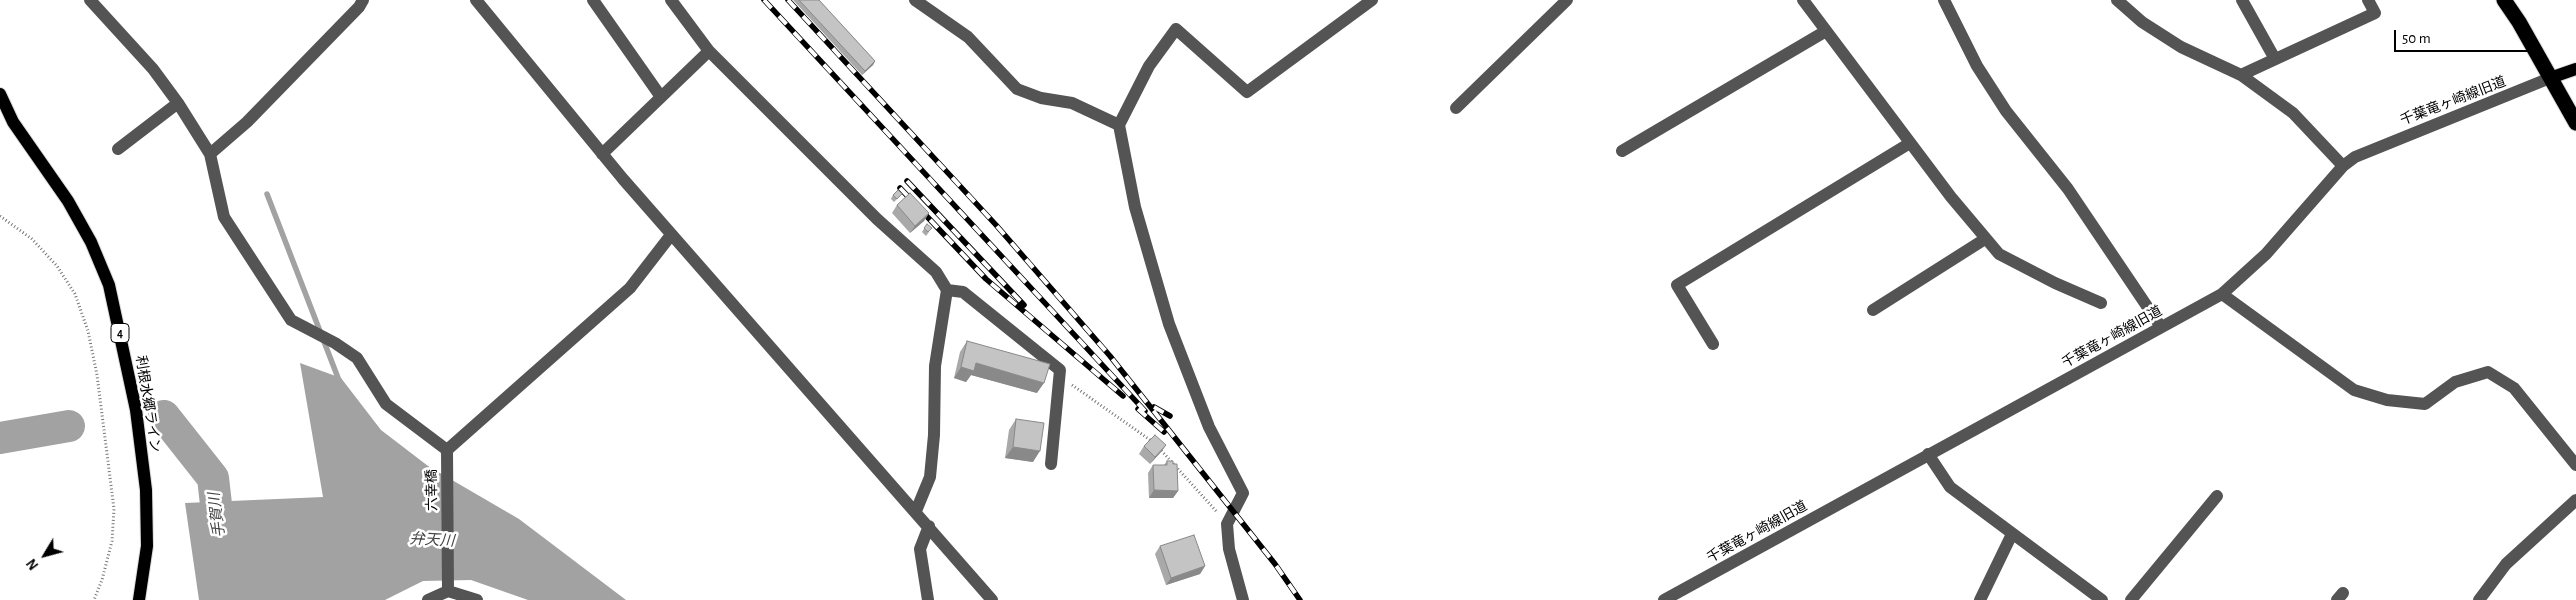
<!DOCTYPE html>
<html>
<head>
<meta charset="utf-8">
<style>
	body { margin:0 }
	#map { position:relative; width:2576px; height:600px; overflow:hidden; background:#fff; font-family:"Alegreya Sans",sans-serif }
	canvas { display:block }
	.north { position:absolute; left:20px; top:530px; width:50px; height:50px; -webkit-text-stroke:4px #fff; paint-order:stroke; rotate:233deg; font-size:14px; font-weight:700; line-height:20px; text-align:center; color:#000 }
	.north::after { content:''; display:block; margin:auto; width:18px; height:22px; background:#000; clip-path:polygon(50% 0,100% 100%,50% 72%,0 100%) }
	.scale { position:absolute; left:2394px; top:30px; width:135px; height:22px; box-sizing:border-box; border:2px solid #000; border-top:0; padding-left:6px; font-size:15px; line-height:18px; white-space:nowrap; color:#000; -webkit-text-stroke:4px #fff; paint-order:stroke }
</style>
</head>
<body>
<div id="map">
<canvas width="2576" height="600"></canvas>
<div class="north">N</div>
<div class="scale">50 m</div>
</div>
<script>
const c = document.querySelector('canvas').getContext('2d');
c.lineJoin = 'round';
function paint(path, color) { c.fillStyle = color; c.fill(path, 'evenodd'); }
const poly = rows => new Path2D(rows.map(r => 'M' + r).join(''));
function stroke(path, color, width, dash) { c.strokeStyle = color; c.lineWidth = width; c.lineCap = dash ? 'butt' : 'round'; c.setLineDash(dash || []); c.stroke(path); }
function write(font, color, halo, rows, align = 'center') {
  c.font = font + ' "Alegreya Sans","Noto Sans JP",sans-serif'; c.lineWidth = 5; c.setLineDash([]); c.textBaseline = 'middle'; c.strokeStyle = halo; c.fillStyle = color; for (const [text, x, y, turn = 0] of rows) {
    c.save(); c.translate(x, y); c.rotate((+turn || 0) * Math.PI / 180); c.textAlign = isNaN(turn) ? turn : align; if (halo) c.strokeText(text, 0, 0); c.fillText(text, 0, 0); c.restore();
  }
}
const water = poly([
	[300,363,341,378,381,430,428,466,519,519,626,600,528,600,471,580,423,581,385,600,199,600,185,503,323,497]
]);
const stream = poly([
	[267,194,340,383]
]);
const river = poly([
	[164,416,213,478,227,600],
	[0,438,69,426]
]);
const path = poly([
	[0,216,32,239,57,266,75,294,88,331,97,375,114,509,112,541,102,580,94,600],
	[1072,385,1153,442],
	[1159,448,1217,512]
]);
const minor = poly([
	[90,0,153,69,178,103,210,154,224,217,291,320,335,343,357,358,386,404,447,450],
	[476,0,623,179,992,600],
	[593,0,661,97],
	[671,0,709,51,877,219,936,272,947,290,935,366,934,435,930,477,916,511],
	[915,0,968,37,1017,89,1041,98,1072,103,1119,125,1135,207,1169,324,1209,427,1243,493,1227,524,1229,549,1243,600],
	[1803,0,1951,197,1999,254,2055,283,2101,303],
	[1944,0,1977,66,2006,111,2068,189,2161,327],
	[2117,0,2142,22,2181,47,2241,75,2293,113,2343,166],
	[2242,0,2275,59],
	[2241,75,2375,13,2368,0],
	[1456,108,1567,0],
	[1119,125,1149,66,1176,29,1247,92,1372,0],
	[118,149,178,103],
	[1622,151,1826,31],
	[210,154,247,122,359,7,363,0],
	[602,154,709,51],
	[947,290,963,292,1060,370,1051,464],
	[2222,294,2354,390,2387,400,2425,404,2455,382,2488,372,2514,388,2576,465],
	[1873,310,1985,239],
	[1713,344,1677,285,1910,143],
	[447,450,630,288,671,235],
	[447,450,448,591],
	[1928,454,1950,487,2102,600],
	[428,600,448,591,477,600],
	[928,600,920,549,929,526],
	[1664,600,2222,294,2266,254,2343,166,2355,157,2550,78],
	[1980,600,2012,534],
	[2131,600,2217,496],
	[2337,600,2343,593],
	[2479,600,2506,564,2576,500]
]);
const major = poly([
	[2550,78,2576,69],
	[0,94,13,122,68,201,91,242,109,285,136,410,146,490,147,546,139,600]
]);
const highway = poly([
	[2504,0,2519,22,2576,123]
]);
const rail = poly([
	[764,0,1145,411],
	[788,0,996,225,1110,356,1275,564,1300,600],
	[907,181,1024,305],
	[900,188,986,279,1123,396],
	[1154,407,1170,416],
	[1138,409,1164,432]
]);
const wall = poly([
	[793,0,819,0,875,61,873,65,862,75],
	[902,194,894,202,891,199,893,195],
	[897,205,929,213,924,221,910,233,892,213],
	[927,224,929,232,926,236,922,232],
	[967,341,1037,393,971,375,966,382,954,378,960,352],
	[1016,419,1033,462,1005,458,1009,430],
	[1166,445,1161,452,1150,464,1139,454,1144,446],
	[1167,461,1178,491,1173,498,1149,498,1148,473,1153,465,1164,465],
	[1160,546,1205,566,1200,574,1166,585,1155,554]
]);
const shadedWall = poly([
	[875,61,873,65,862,75,865,71],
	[929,213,924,221,910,233,915,226],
	[976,363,1044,383,1037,393,971,375,966,382,954,378,961,367],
	[1166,445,1161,452,1150,464,1155,457],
	[1013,447,1040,451,1033,462,1005,458],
	[1154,490,1178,491,1173,498,1149,498],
	[1205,566,1200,574,1166,585,1171,578]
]);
const building = poly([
	[799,0,819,0,875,61,865,71,799,0],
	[898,190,902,194,897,199,893,195,898,190],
	[910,193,929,213,915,226,897,205,910,193],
	[927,224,932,228,928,232,924,228,927,224],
	[967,341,1050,364,1044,383,976,363,974,371,961,367,967,341],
	[1016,419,1044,423,1040,451,1013,447,1016,419],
	[1155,435,1166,445,1155,457,1144,446,1155,435],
	[1167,461,1173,461,1173,464,1177,464,1178,491,1154,490,1153,465,1167,465,1167,461],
	[1194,535,1205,566,1171,578,1160,546,1194,535]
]);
const shields = [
	[120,333,18]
];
const shieldNames = [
	["4",120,333]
];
const streetNames = [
	["千葉竜ヶ崎線旧道",2453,101,-21],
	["千葉竜ヶ崎線旧道",2112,337,-29],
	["利根水郷ライン",148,404,81],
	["六幸橋",432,490,-91],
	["千葉竜ヶ崎線旧道",1757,532,-29]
];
const waterNames = [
	["手賀川",217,515,-97],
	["弁天川",432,540,3]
];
paint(water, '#a2a2a2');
stroke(stream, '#a2a2a2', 5.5);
stroke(river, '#a2a2a2', 32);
stroke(major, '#dbdbdb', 14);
stroke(highway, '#dbdbdb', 17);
stroke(path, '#767676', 3, [1, 2.5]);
stroke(minor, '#545454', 12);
stroke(major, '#000', 12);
stroke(highway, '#000', 15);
stroke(rail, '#000', 5.5);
stroke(rail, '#fff', 4, [11]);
paint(wall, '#a9a9a9');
paint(shadedWall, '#898989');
paint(building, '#c4c4c4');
stroke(building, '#898989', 1);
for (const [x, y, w] of shields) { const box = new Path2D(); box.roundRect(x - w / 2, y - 9.5, w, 19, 4); c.fillStyle = '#fff'; c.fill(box); stroke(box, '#000', 1); }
write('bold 12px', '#000', null, shieldNames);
write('14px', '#000', '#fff', streetNames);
write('italic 15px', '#434343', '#fff', waterNames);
</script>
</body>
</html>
